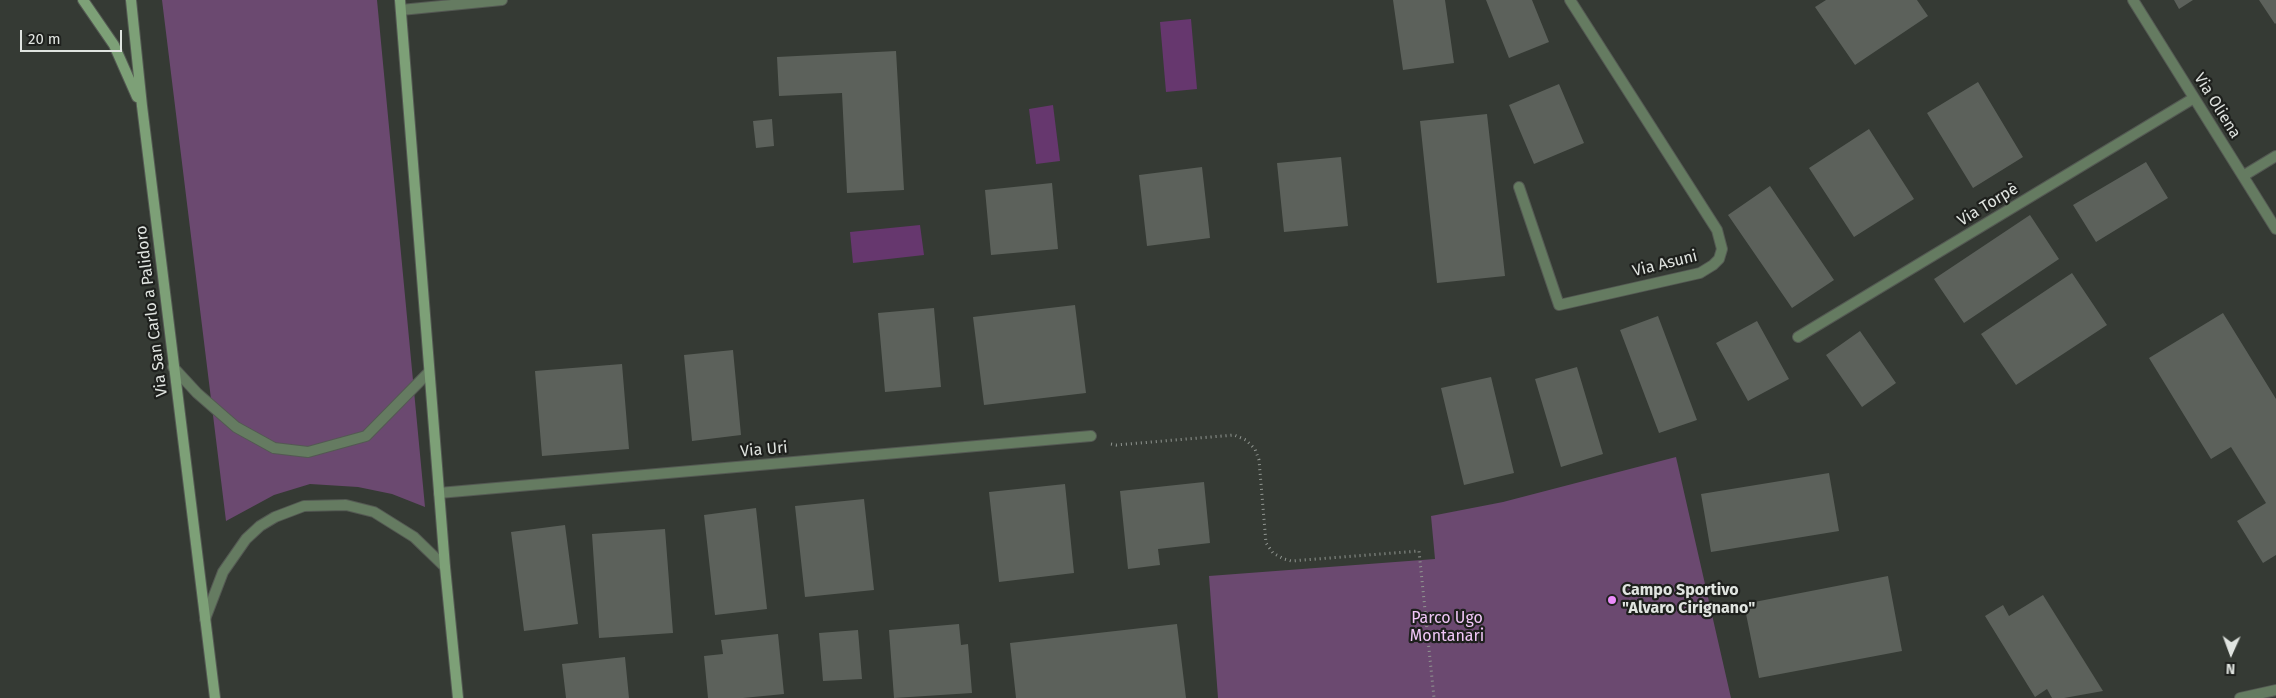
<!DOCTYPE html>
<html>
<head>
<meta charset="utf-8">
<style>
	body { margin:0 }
	#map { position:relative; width:2276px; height:698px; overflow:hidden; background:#353a34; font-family:"Fira Sans",sans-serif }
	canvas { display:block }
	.north { position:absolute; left:2206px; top:628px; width:50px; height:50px; -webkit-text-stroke:4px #1e201d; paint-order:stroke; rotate:182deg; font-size:14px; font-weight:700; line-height:20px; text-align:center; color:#e0e4e0 }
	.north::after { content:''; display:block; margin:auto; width:18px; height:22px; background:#e0e4e0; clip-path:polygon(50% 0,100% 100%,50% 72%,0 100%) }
	.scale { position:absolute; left:20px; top:30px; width:102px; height:22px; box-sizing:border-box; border:2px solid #e0e4e0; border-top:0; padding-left:6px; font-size:15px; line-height:18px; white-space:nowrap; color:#e0e4e0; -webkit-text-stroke:4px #1e201d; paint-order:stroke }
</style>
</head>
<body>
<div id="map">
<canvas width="2276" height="698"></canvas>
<div class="north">N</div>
<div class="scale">20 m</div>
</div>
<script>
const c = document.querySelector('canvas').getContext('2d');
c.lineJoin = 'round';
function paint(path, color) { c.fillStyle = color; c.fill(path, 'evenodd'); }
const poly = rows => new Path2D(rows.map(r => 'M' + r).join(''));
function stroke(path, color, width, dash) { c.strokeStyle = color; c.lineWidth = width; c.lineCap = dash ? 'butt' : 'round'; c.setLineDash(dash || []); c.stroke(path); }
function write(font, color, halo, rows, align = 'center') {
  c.font = font + ' "Fira Sans",sans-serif'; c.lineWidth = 4.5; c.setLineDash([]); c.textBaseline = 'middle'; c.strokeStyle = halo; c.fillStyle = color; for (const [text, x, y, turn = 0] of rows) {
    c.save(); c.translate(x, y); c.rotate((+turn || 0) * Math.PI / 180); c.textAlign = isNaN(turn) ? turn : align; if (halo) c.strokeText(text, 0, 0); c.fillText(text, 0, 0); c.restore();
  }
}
const green = poly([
	[162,0,377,0,425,507,392,494,358,487,310,484,274,495,226,521],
	[1676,457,1731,698,1218,698,1209,576,1435,559,1431,516,1503,502]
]);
const water = poly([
	[1191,19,1197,89,1166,92,1160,22],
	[1053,105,1060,161,1036,164,1029,109],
	[920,225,924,255,853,263,850,232]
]);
const building = poly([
	[1393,0,1445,0,1454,63,1403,70],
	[1486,0,1532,0,1549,42,1509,58],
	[1826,0,1917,0,1928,16,1855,65,1815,7],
	[2174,0,2193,0,2179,9],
	[2259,0,2276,0,2276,23,2275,24],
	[896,51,904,190,847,193,842,93,779,96,777,57],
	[1978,82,2023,157,1973,188,1927,113],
	[1559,84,1584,143,1534,164,1509,105],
	[1487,114,1505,276,1437,283,1420,121],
	[772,119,774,146,756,148,753,121],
	[1869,129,1914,199,1854,237,1809,168],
	[1341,157,1348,226,1284,232,1277,163],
	[2146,162,2168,198,2096,242,2073,205],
	[1202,167,1210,238,1147,246,1139,175],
	[1052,183,1058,249,991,255,985,190],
	[1770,186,1834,280,1792,308,1728,215],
	[2030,215,2059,259,1964,323,1934,279],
	[2072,273,2107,325,2016,385,1981,334],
	[1075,305,1086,393,984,405,973,317],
	[934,308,941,387,885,392,878,313],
	[2223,313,2276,399,2276,555,2263,563,2237,521,2266,503,2231,447,2211,459,2149,358],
	[1658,316,1697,420,1659,433,1620,330],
	[1757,321,1789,379,1748,401,1716,343],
	[1860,331,1896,383,1862,407,1826,355],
	[733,350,741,435,692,441,684,355],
	[622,364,629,449,542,456,535,371],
	[1577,367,1603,454,1561,467,1535,379],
	[1491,377,1514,473,1464,485,1441,388],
	[1829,473,1839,531,1711,552,1701,494],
	[1204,482,1210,543,1158,549,1160,565,1128,569,1120,491],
	[1065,484,1074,573,999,582,989,492],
	[864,499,874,590,805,597,795,506],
	[756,508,767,609,715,615,704,515],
	[565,525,578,624,524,631,511,532],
	[665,529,673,633,599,638,592,534],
	[1888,576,1902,651,1759,678,1744,604],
	[2043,595,2103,691,2064,698,2052,698,2047,689,2035,697,1985,616,2003,605,2009,616],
	[959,624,961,645,968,644,972,693,894,698,889,630],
	[1177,624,1186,698,1016,698,1010,643],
	[858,630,862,679,823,681,819,633],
	[778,634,784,694,743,698,708,698,704,656,723,654,721,640],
	[625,657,629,698,566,698,562,664]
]);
const path = poly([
	[1111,444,1116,445,1234,435,1246,440,1255,449,1259,460,1266,543,1273,553,1284,559,1291,561,1419,551,1434,698]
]);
const street = poly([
	[2133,0,2276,229],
	[401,10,502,0],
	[2243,176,2276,156],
	[1519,187,1559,305,1700,273,1713,265,1719,259,1722,249,1717,230,1570,0],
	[1798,337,2194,98],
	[173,367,197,393,236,427,274,448,308,452,366,436,429,372],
	[439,493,1091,436],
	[205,619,223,572,246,539,260,526,275,517,304,506,346,505,374,512,414,537,445,567],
	[2240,698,2276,690]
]);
const secondary = poly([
	[83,0,114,45,137,97],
	[131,0,142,106,215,698],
	[400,0,445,567,458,698]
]);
const markers = [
	[1612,600,5,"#ec8cfb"]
];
const streetNames = [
	["Via Oliena",2217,106,58],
	["Via Torpè",1988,205,-31],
	["Via Asuni",1665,264,-14],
	["Via San Carlo a Palidoro",152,311,-97],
	["Via Uri",764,450,-5]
];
const poiNames = [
	["Campo Sportivo",1622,591],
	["\"Alvaro Cirignano\"",1622,609]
];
const parkNames = [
	["Parco Ugo",1447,619],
	["Montanari",1447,637]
];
paint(green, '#6b4970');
paint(water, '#66376e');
paint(building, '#5c615b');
stroke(street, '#545953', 12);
stroke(secondary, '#545953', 12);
stroke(path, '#919691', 3, [1, 4]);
stroke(street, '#657b61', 10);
stroke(secondary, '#7da077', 10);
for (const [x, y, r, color] of markers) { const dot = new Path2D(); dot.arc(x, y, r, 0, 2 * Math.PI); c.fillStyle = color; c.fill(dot); stroke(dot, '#1e201d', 2); }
write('16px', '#e0e4e0', '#1e201d', streetNames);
write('bold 16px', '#e0e4e0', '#1e201d', poiNames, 'left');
write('16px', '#f0c6f7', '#1e201d', parkNames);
</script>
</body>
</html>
